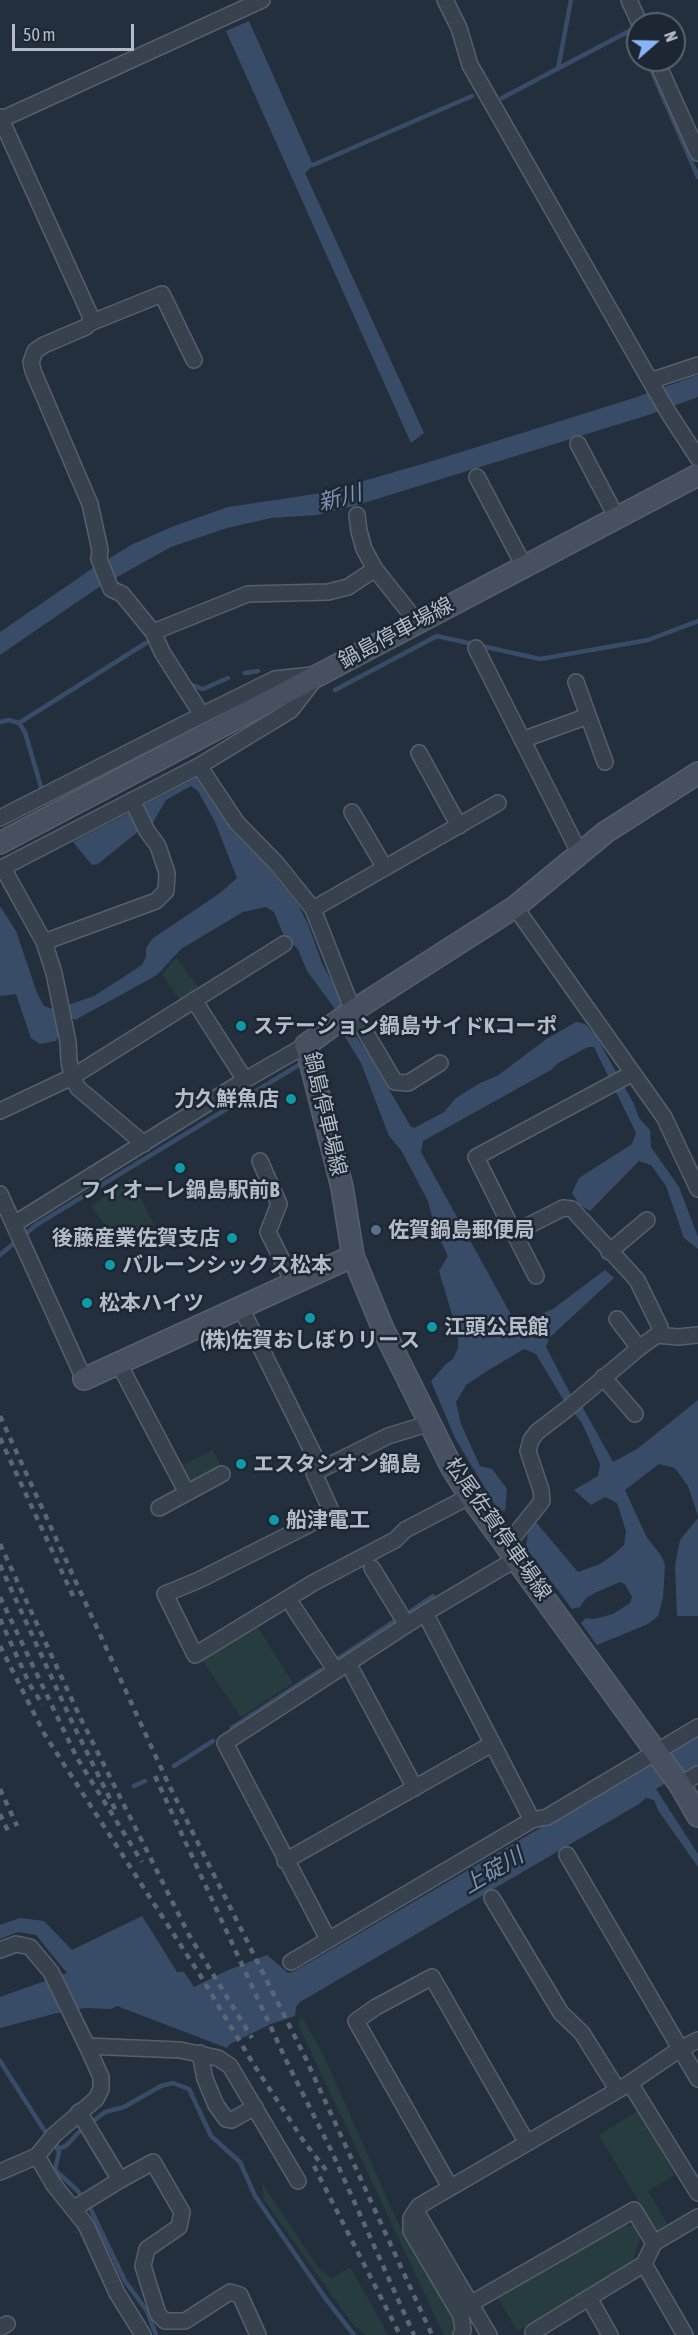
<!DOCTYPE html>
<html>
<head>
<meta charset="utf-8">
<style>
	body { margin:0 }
	#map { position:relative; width:698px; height:2335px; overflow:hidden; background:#242f3e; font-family:"Asap Condensed",sans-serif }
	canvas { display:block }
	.north { position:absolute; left:626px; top:12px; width:60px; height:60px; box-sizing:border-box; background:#1d2633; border:2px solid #59626f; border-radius:50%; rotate:70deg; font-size:16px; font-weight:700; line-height:24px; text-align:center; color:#b4bcc9 }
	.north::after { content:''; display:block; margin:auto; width:21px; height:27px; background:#8ab4f8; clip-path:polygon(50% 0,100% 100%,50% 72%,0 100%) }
	.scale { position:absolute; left:12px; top:24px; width:122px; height:27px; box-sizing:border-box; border:3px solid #b4bcc9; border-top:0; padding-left:8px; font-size:18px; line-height:21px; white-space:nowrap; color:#b4bcc9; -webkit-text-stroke:4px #1d2633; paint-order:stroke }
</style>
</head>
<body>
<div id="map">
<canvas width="698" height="2335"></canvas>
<div class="north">N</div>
<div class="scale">50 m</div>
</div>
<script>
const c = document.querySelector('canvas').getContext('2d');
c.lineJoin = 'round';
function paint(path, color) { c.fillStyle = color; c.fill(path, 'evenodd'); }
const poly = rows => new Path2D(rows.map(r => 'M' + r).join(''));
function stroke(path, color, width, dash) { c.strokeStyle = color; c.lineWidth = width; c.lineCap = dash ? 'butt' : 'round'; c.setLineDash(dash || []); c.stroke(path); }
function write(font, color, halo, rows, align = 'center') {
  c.font = font + ' "Asap Condensed","Noto Sans JP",sans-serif'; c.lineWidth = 5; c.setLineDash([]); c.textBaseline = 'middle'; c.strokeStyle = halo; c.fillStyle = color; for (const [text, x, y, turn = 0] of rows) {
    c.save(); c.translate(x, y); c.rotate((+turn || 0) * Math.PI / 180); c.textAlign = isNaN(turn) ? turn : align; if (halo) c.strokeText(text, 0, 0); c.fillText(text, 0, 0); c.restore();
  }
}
const green = poly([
	[176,957,200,990,181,1001,162,975],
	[131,1178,154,1225,118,1242,91,1206],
	[213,1450,221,1467,191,1482,183,1465],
	[256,1624,293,1683,241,1717,202,1660],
	[302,2016,325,2059,398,2223,456,2325,453,2335,444,2335,298,2024],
	[638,2111,675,2175,648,2191,668,2225,657,2232,599,2135],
	[262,2183,319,2269,332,2278,350,2267,388,2335,366,2335,352,2323,264,2200],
	[618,2225,633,2226,640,2238,632,2263,517,2331,497,2296]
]);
const water = poly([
	[249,21,313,165,305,173,424,433,411,443,226,31],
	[698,375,698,397,645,416,354,506,317,515,271,518,227,528,171,547,99,587,0,655,0,632,93,568,133,544,174,526,228,507,322,493,429,462,634,398],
	[196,778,232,831,266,865,298,905,308,924,322,963,342,1002,342,1008,352,1030,369,1055,411,1127,414,1128,444,1112,456,1098,480,1083,497,1076,545,1040,576,1022,585,1024,596,1036,634,1104,639,1118,650,1130,651,1147,679,1187,698,1237,698,1249,684,1238,666,1186,651,1165,639,1161,590,1211,580,1205,572,1193,579,1178,632,1144,636,1133,594,1047,588,1047,558,1063,551,1070,423,1141,421,1152,514,1320,519,1323,553,1309,605,1270,614,1278,549,1338,546,1347,571,1395,583,1408,613,1462,637,1449,698,1400,698,1516,688,1486,675,1468,659,1464,625,1490,646,1536,662,1557,665,1565,663,1598,658,1616,648,1624,597,1645,581,1623,586,1618,594,1619,613,1614,630,1603,632,1597,625,1584,620,1582,597,1592,586,1598,580,1607,572,1609,526,1548,529,1524,535,1521,578,1572,600,1564,613,1555,624,1545,626,1531,617,1503,605,1497,591,1505,574,1490,598,1476,600,1464,582,1423,564,1401,536,1354,524,1349,487,1371,466,1385,456,1402,461,1424,480,1466,492,1469,507,1489,505,1511,498,1510,455,1438,431,1381,446,1364,453,1359,458,1348,458,1334,439,1271,448,1256,435,1229,428,1201,401,1150,389,1136,361,1063,345,1037,346,1033,338,1013,307,971,298,949,284,936,274,912,266,907,243,912,181,949,157,975,75,1020,68,1015,68,1005,94,996,142,965,146,957,146,948,152,939,220,893,237,878,215,822,198,791,191,786,166,800,152,824,140,830,98,864,92,865,73,842],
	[0,906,16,931,37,993,44,1006,56,1010,60,1032,56,1041,40,1044,31,1038,16,994,0,996],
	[698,1518,698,1616,677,1616,675,1565,680,1540],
	[698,1736,698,1767,687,1770,656,1789,698,1854,698,1867,658,1810,654,1800,646,1798,639,1804,300,2002,296,2007,295,2016,271,2024,230,2044,227,2048,117,2006,111,2009,85,2008,57,2013,0,2028,0,1997,67,1973,36,1935,18,1932,0,1939,0,1925,20,1918,44,1921,72,1950,142,1916,177,1972,184,1972,194,1987,226,1971,267,1955,288,1973,295,1971]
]);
const stream = poly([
	[647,60,698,177],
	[558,69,571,0],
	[502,98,633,29,638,39],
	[309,165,313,165,472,96],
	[245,673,258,671],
	[187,681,189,684,203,689,228,678],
	[335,690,437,636,540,659,648,640,698,621],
	[0,722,9,720,19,723,25,732,41,787],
	[19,723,146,643],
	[0,1255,36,1225,302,1063],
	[411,1611,433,1596],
	[339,1658,393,1622],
	[232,1728,321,1670],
	[174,1766,213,1741],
	[134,1786,145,1781],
	[0,2061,44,2130,56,2143,59,2152,55,2170,77,2190,90,2208,125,2281,147,2311,156,2335],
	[57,2149,66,2146,79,2132,105,2112,124,2107,161,2086,173,2083,189,2089,211,2136,240,2162,255,2196,326,2299,354,2335]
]);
const street = poly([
	[445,0,459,28,470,65,668,412,698,458],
	[629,0,640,24],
	[656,60,698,153],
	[0,117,90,315,90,323,86,327,44,345,35,351,31,362,33,371,90,504,100,550,99,559,111,589,122,594,153,632,162,652,202,715,275,679,312,675],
	[0,120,262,0],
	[90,323,162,294,194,360],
	[650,381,698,365],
	[578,444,617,518],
	[477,477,524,566],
	[357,515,359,531,364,549,375,569,417,622],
	[153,632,248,594,328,592,348,587,375,569],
	[476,648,579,852],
	[315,679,291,710,199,766,237,823,277,864,313,909,353,1011,395,1082,408,1083,440,1063],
	[576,682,605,762],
	[522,740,588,716],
	[419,753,459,826],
	[352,812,385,868],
	[0,818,202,715],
	[3,868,44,942,54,973,68,1042,69,1061,72,1077,78,1088,144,1144],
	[0,869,199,766],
	[515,907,664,1117,698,1189],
	[313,909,498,803],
	[44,942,156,901,166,891,167,873,158,846,147,831,132,800],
	[194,1000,245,1080],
	[631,1074,476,1157,514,1233,563,1208,572,1209,637,1280,660,1327,661,1334],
	[0,1111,72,1077,284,944],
	[260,1161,279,1204,268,1232,293,1282],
	[0,1194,84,1379],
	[14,1224,245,1080,306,1045],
	[514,1233,536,1276],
	[609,1252,647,1220],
	[240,1306,321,1469],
	[617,1319,639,1348],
	[119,1364,187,1493],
	[603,1377,635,1414],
	[431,1423,388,1436,314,1473,332,1513,199,1580,165,1594,195,1655,313,1583,395,1540,405,1530,470,1496],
	[159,1508,222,1474],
	[507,1545,542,1501,541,1490,528,1451,531,1440,537,1432,567,1409,639,1348,657,1335,678,1337,698,1335],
	[372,1568,407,1625],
	[294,1608,336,1671],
	[425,1613,532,1820],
	[348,1663,415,1788],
	[680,1785,698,1774],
	[567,1855,698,2079],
	[285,1861,492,1744],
	[492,1898,561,2013,582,2033,617,2089],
	[328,1939,225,1743,425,1613,516,1559],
	[0,1950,16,1944,30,1947,51,1972,87,2046,180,2050,218,2058,230,2066,298,2181],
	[291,1962,532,1820,547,1817,698,1727],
	[87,2046,101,2077,101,2089,96,2099,54,2135,37,2156,54,2185,86,2225,117,2293,143,2335],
	[200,2053,205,2079,216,2105,226,2119,232,2120,255,2107],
	[630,2083,698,2193],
	[79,2112,120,2180,153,2162,182,2212,179,2227,147,2249,143,2266,158,2314,165,2321,185,2321,230,2292,240,2295,258,2335],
	[0,2172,37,2156],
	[450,2187,356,2021,376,2007,432,1977,527,2143],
	[73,2209,120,2180],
	[416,2211,489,2335],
	[644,2264,654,2243,698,2217],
	[589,2298,610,2335],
	[470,2304,634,2210,654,2243],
	[0,2328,7,2324],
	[461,2335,463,2330,461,2316,411,2231,411,2218,419,2206,630,2083,680,2049,698,2040],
	[534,2335,533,2332,644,2264,685,2335]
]);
const secondary = poly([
	[698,773,606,832,515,907,348,1014,306,1045,342,1187,353,1256,383,1329,452,1468,470,1496,680,1785,698,1816],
	[0,843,698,475],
	[84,1379,353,1256]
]);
const rail = poly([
	[0,1416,168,1783,306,2059,432,2335],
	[0,1438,73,1596],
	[0,1544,79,1715,189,1935,252,2038],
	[0,1565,73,1724,117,1813],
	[0,1597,77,1758,142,1862],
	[0,1619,30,1685,43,1705],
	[0,1646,45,1735,200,1975,254,2065,305,2143,329,2174],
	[155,1776,286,2060,332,2152,414,2335],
	[0,1789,17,1826],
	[0,1814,8,1831],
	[314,2166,400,2335]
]);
const markers = [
	[241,1026,6,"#0f9aa8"],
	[291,1099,6,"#0f9aa8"],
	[180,1168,6,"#0f9aa8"],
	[376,1230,6,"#5c6f8a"],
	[232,1238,6,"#0f9aa8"],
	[110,1265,6,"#0f9aa8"],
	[87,1303,6,"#0f9aa8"],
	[310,1318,6,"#0f9aa8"],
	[432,1327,6,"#0f9aa8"],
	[241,1464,6,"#0f9aa8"],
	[274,1520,6,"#0f9aa8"]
];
const streetNames = [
	["鍋島停車場線",396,633,-28],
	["鍋島停車場線",325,1114,77],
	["松尾佐賀停車場線",498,1529,55]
];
const poiNames = [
	["ステーション鍋島サイドKコーポ",253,1026],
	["力久鮮魚店",279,1099,"right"],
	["フィオーレ鍋島駅前B",180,1190,"center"],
	["佐賀鍋島郵便局",388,1230],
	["後藤産業佐賀支店",220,1238,"right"],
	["バルーンシックス松本",122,1265],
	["松本ハイツ",99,1303],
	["江頭公民館",444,1327],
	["(株)佐賀おしぼりリース",310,1340,"center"],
	["エスタシオン鍋島",253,1464],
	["船津電工",286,1520]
];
const waterNames = [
	["新川",340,498,-15],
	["上碇川",493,1871,-31]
];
paint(green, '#263c3f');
paint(water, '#394c67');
stroke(stream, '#394c67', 4.5);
stroke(street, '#565f6c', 18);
stroke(secondary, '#565f6c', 24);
stroke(street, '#38414e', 15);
stroke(secondary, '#465061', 21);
stroke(rail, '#5a6575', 4.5, [6, 6]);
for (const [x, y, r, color] of markers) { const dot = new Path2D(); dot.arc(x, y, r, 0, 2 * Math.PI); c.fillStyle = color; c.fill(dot); stroke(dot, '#1d2633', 2); }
write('21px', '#b4bcc9', '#1d2633', streetNames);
write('bold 21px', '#b4bcc9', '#1d2633', poiNames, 'left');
write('italic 22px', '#7c92b1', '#1d2633', waterNames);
</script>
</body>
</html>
